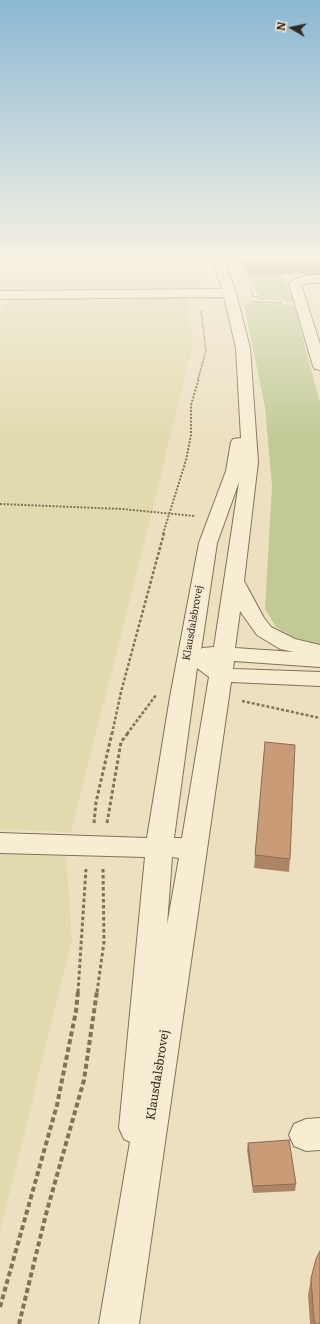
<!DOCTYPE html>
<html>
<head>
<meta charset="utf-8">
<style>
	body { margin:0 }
	#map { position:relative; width:320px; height:1324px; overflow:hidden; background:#ece0c0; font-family:Literata,serif }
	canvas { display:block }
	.north { position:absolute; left:272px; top:8px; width:40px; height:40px; -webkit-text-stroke:3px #f4eacf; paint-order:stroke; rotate:279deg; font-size:11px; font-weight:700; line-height:16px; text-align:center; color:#34291d }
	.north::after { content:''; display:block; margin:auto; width:14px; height:18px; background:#34291d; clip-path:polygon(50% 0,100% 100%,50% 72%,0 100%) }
</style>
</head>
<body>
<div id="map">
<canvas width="320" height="1324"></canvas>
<div class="north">N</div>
</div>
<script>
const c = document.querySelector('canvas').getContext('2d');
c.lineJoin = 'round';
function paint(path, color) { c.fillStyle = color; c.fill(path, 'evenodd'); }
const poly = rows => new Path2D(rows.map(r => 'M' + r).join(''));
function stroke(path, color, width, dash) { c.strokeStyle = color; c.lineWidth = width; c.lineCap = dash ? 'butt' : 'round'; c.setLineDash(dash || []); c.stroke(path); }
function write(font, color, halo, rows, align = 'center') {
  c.font = font + ' Literata,serif'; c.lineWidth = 3; c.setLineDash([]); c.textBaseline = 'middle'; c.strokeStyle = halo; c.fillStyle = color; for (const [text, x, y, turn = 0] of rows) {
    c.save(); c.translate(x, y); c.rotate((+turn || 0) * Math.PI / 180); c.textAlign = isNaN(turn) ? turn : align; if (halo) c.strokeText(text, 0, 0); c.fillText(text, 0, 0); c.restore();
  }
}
const farmland = poly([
	[0,258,191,258,201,293,0,295],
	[187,297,193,341,153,508,71,832,0,829,0,315,10,298],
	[0,854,66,856,72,939,0,1232]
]);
const green = poly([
	[237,258,320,258,320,274,284,275,293,302,267,299,258,295],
	[249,303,294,305,320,403,320,645,293,637,276,627,265,609,272,486,265,407,244,305]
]);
const pathFar4 = poly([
	[193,258,202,276],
	[250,287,253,296,266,300],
	[252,302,281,303],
	[198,379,206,351,201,310]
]);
const pathFar3 = poly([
	[0,504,122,509,195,516],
	[163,534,186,460,191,435,191,405,199,378]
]);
const pathFar2 = poly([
	[242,701,320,718],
	[112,734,121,692,164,533],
	[127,734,156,695]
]);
const pathFar1 = poly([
	[94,823,96,802,112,733],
	[107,823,121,742,128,733],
	[78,992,86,869],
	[97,992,104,942,103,868]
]);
const path = poly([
	[0,1307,57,1105,76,1011,78,991],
	[19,1324,46,1214,84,1080,97,991]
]);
const minor = poly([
	[212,258,223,258,236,293,250,348,258,462,244,581,264,618,271,627,295,639,320,645,320,667,234,661,233,669,320,672,320,686,231,682,139,1324,99,1324,130,1142,124,1139,119,1128,145,857,0,853,0,833,147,838,170,697,199,543,226,471,231,442,233,439,241,438,236,348,224,297,0,299,0,291,222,289,212,258],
	[239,482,214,647,202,648,201,650,217,543,239,482],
	[240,611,257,635,280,649,294,652,235,648,240,611],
	[197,668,209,677,182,838,174,838,197,668],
	[172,857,179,858,167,925,172,857],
	[306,275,320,275,320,283,308,283,301,285,320,344,320,370,315,369,313,366,289,284,291,281,306,275],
	[320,1118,320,1150,306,1151,294,1146,289,1135,294,1124,306,1119,320,1118]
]);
const wall = poly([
	[243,258,320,258,320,274,249,275,243,263],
	[265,742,290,859,289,872,254,868],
	[248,1143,296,1184,295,1191,253,1193,247,1150],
	[311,1278,320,1324,310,1324,308,1295]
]);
const building = poly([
	[244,258,320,258,320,266,249,268,244,258],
	[265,742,295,745,290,859,255,855,265,742],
	[289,1140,296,1184,253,1186,248,1143,289,1140],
	[320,1251,320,1324,316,1324,314,1320,311,1278,316,1259,320,1251]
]);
const streetNames = [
	["Klausdalsbrovej",193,623,-80]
];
const nearStreetnames = [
	["Klausdalsbrovej",158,1075,-81]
];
paint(farmland, '#e1daae');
paint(green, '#c1c995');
stroke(minor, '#847159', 2);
stroke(pathFar4, '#847159', 1.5, [1.5, 1]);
stroke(pathFar3, '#847159', 2, [2, 1.5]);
stroke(pathFar2, '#847159', 2.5, [3, 2]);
stroke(pathFar1, '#847159', 3, [3.5, 2.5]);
stroke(path, '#847159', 4, [5, 3]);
paint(minor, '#f7edd2');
paint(wall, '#ad8566');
paint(building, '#c99b77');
stroke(building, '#8d6c53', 1);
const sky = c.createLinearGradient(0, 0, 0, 444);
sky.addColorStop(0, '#8cb8d4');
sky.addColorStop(0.58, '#f6f1e3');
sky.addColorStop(1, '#f6f1e300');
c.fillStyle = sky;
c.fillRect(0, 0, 320, 444);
write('10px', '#34291d', '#f4eacf', streetNames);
write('12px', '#34291d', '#f4eacf', nearStreetnames);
</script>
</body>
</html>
